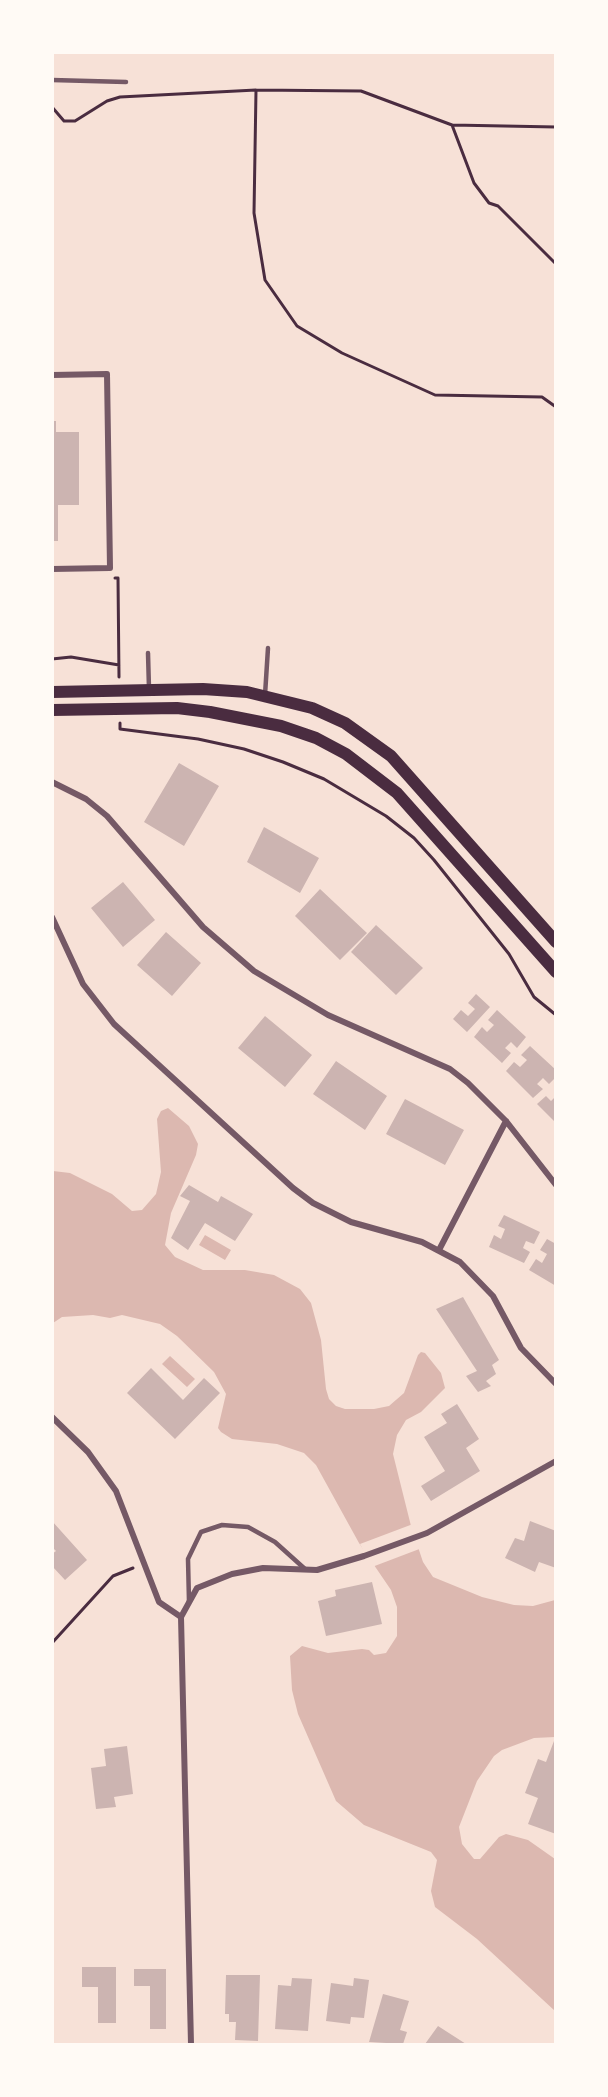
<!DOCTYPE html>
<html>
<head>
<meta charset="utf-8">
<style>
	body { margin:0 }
	#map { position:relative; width:608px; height:2097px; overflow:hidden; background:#f7e1d7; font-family:Georgia,serif }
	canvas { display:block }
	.frame { position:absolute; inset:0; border:54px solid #fffaf5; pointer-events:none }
</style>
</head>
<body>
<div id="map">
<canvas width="608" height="2097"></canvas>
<div class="frame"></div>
</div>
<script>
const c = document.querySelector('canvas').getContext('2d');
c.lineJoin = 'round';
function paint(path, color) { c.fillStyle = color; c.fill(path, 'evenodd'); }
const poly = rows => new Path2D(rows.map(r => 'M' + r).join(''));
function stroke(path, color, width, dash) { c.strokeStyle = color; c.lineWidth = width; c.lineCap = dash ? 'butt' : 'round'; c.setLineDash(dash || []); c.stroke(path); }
const water = poly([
	[168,1108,189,1126,198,1144,196,1155,171,1213,165,1245,175,1257,203,1270,245,1270,274,1275,300,1289,311,1303,321,1340,326,1389,329,1399,336,1406,345,1409,374,1409,389,1406,404,1393,418,1355,421,1352,425,1353,441,1373,445,1388,421,1412,406,1420,397,1435,393,1454,411,1526,423,1562,433,1577,482,1597,514,1605,533,1606,555,1600,555,1737,534,1738,502,1750,494,1756,477,1781,459,1827,462,1844,474,1859,480,1859,499,1837,506,1834,528,1840,555,1859,555,2011,477,1939,435,1907,431,1891,437,1860,431,1852,364,1825,336,1801,298,1714,292,1690,290,1656,302,1646,328,1653,362,1649,369,1650,374,1655,386,1653,397,1636,397,1607,391,1590,359,1543,316,1465,304,1453,277,1444,232,1439,221,1432,218,1428,226,1394,214,1372,177,1336,160,1324,122,1315,110,1318,93,1315,62,1317,53,1323,53,1171,70,1173,112,1194,132,1211,142,1210,156,1194,161,1172,157,1119,161,1111],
	[205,1235,231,1250,225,1260,199,1245],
	[170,1356,195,1379,187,1387,162,1364]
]);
const pier = poly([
	[413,1524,422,1548,372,1567,360,1544]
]);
const building = poly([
	[52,421,56,421,56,432,79,432,79,505,58,505,58,541,52,541],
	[179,763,219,786,184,846,144,822],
	[264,827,319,858,300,893,247,862],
	[123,882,155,920,123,947,91,908],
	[320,889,367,933,340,960,295,916],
	[376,925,423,968,396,995,351,952],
	[166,932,201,963,172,996,137,965],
	[476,994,490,1007,467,1032,453,1019,461,1010,468,1016,475,1009,468,1003],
	[497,1010,526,1037,517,1048,511,1042,505,1048,511,1053,502,1063,474,1037,482,1027,487,1032,494,1025,488,1020],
	[265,1016,312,1055,285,1087,238,1048],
	[530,1046,556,1070,556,1077,549,1084,543,1078,537,1084,543,1089,533,1098,506,1071,514,1062,520,1067,527,1060,521,1055],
	[336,1061,387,1096,365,1130,313,1094],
	[546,1096,551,1101,556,1096,556,1123,537,1104],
	[405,1099,464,1130,445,1165,386,1134],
	[189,1185,218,1202,221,1196,253,1214,235,1241,205,1223,188,1250,171,1238,190,1201,180,1196],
	[504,1215,540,1232,534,1244,526,1241,523,1248,530,1252,524,1263,489,1247,494,1235,501,1239,505,1229,498,1226],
	[547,1239,556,1244,556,1286,529,1270,536,1259,542,1263,547,1254,540,1250],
	[463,1297,499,1360,492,1365,496,1374,486,1381,491,1386,478,1392,466,1376,477,1371,436,1309],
	[151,1368,183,1400,204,1378,220,1393,175,1439,127,1393],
	[457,1404,479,1439,466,1448,480,1471,431,1501,421,1486,445,1471,424,1437,447,1423,441,1414],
	[52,1521,87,1560,65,1580,52,1566,52,1554,56,1551,52,1547],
	[530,1521,556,1531,556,1568,539,1562,535,1572,505,1558,515,1538,524,1541],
	[372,1582,382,1624,326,1636,318,1601,336,1596,335,1590],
	[554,1741,556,1742,556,1834,528,1824,538,1798,525,1793,538,1759,546,1762],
	[127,1746,133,1794,114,1797,116,1807,96,1809,91,1768,106,1766,104,1749],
	[82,1967,116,1967,116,2023,98,2023,98,1987,82,1987],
	[134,1969,166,1969,166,2029,150,2029,150,1986,134,1986],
	[226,1975,260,1975,258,2041,235,2040,236,2022,229,2022,229,2014,225,2014],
	[292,1978,312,1979,308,2031,275,2029,278,1985,291,1986],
	[354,1978,369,1980,364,2018,351,2017,350,2024,326,2021,331,1983,353,1986],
	[383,1994,409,2001,400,2030,407,2032,403,2044,369,2042],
	[438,2026,466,2044,425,2044]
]);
const path = poly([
	[256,90,254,213,265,280,297,326,342,353,435,395,542,397,556,407],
	[52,107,64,121,75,121,107,101,120,97,256,90,361,91,452,125,474,183,489,203,498,206,556,264],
	[452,125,556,127],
	[115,578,118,578,119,677],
	[52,659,71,657,119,665],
	[120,723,120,729,198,739,244,749,283,762,324,779,386,816,414,838,434,860,509,954,534,997,556,1015],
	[52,1643,113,1576,133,1568]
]);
const service = poly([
	[52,80,126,82],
	[148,653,149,689],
	[265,695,268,648],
	[189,1602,188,1559,201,1532,222,1525,248,1527,275,1542,305,1569]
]);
const minor = poly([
	[52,375,107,374,110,568,52,569],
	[52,782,86,799,107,816,203,927,254,971,328,1015,450,1069,468,1083,506,1121,556,1185],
	[52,917,83,984,114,1024,293,1188,313,1203,351,1222,422,1242,460,1262,493,1296,521,1348,556,1384],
	[439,1250,506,1121],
	[52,1417,88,1452,116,1491,159,1602,181,1617],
	[191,2044,181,1617,197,1588,232,1574,263,1568,317,1570,364,1556,427,1533,556,1461]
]);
const secondary = poly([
	[52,692,203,689,247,692,312,708,345,723,391,756,556,942],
	[52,710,177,708,210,712,281,726,316,738,346,754,397,793,556,972]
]);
paint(water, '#dcb8b0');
paint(pier, '#f7e1d7');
paint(building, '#ccb4b1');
stroke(path, '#4a2c40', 3);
stroke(service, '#755966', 4.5);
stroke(minor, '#755966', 6);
stroke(secondary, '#4a2c40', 12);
</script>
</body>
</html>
